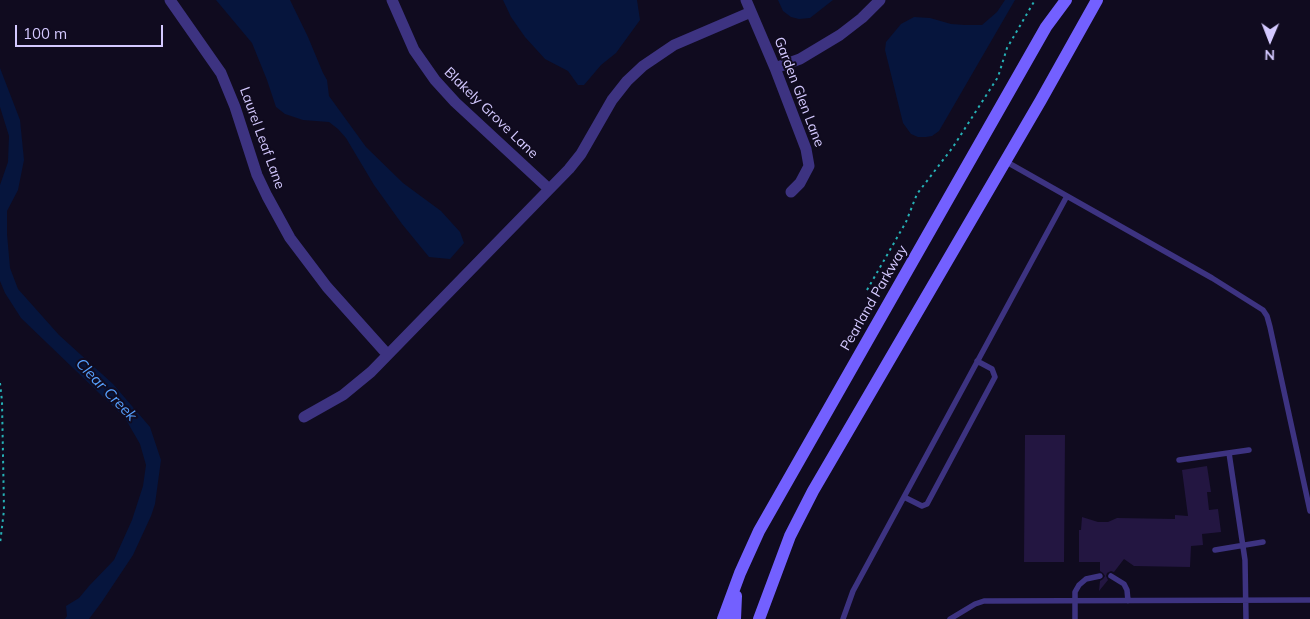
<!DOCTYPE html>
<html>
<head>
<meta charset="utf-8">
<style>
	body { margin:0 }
	#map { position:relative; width:1310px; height:619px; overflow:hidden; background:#100b1f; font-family:Mulish,sans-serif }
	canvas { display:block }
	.north { position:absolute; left:1245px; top:15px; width:50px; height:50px; -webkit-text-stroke:4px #100b1f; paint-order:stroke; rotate:181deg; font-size:14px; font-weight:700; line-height:20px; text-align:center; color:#d4c9ff }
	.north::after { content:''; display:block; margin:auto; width:18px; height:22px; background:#d4c9ff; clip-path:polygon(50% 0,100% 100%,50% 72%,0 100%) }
	.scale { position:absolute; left:15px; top:25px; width:148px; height:22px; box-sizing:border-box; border:2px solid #d4c9ff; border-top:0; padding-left:6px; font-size:15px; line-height:18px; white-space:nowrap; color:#d4c9ff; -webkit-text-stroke:4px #100b1f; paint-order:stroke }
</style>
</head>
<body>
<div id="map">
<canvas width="1310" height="619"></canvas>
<div class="north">N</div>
<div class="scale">100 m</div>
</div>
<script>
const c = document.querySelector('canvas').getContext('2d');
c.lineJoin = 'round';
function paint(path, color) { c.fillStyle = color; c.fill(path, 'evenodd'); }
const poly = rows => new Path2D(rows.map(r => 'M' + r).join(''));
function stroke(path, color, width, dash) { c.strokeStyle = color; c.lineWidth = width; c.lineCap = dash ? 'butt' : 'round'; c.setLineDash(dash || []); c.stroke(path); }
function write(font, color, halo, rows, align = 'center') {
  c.font = font + ' Mulish,sans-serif'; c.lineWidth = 4; c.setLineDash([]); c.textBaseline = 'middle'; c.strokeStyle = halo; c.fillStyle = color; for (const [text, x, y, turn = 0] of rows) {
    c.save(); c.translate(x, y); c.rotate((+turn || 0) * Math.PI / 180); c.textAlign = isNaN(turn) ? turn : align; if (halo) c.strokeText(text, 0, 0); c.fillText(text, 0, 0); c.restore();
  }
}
const water = poly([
	[216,0,290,0,308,37,323,73,327,80,329,96,366,147,403,183,441,211,460,232,464,243,450,259,429,257,402,224,374,185,346,138,338,129,329,122,303,120,285,114,276,107,267,80,252,43],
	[503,0,637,0,640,20,616,53,601,65,584,85,578,85,568,71,545,59,525,37,511,17],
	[778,0,833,0,810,18,799,19,791,17,783,11],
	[1005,0,1015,0,939,131,932,136,926,137,918,137,911,134,903,123,885,50,886,42,901,24,914,17,930,18,951,24,965,25,982,25,997,12],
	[0,68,20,120,24,160,18,190,7,211,7,234,10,268,18,289,59,335,113,384,150,427,161,460,155,504,151,516,133,555,101,603,89,619,65,619,67,616,66,606,79,598,89,586,114,560,132,520,143,486,146,465,140,444,125,418,21,318,5,293,0,281,0,185,8,162,9,136,0,107]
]);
const building = poly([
	[1025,435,1065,435,1064,562,1024,562],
	[1207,466,1211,492,1207,492,1209,510,1218,509,1221,532,1202,534,1203,545,1191,546,1190,567,1134,566,1124,559,1114,572,1111,571,1107,573,1106,576,1108,580,1099,591,1100,581,1103,579,1105,576,1103,573,1100,571,1100,562,1079,562,1079,530,1081,530,1082,517,1098,522,1108,522,1117,518,1175,519,1175,515,1188,516,1182,470]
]);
const path = poly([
	[867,290,906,222,917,194,953,147,998,77,1007,48,1035,0],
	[0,383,2,401,4,510,0,544]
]);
const service = poly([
	[1005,161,1212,278,1263,310,1267,316,1270,327,1310,511],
	[1229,453,1245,560,1246,619],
	[1179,460,1249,450],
	[904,497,922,506,927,504,995,377,992,369,977,361],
	[1215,550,1263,542],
	[1111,576,1124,584,1127,590,1128,601],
	[843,619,853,591,1067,196],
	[950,619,975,604,984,601,1310,600],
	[1075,619,1075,592,1079,585,1086,579,1100,576]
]);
const minor = poly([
	[170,0,221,73,235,107,257,175,267,196,290,238,327,287,387,354],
	[392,0,414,50,435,80,455,102,549,189],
	[746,0,775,68,806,149,809,166,800,183,791,192],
	[775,68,800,59,840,35,862,18,880,0],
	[304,417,343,395,371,372,569,169,581,154,612,100,627,81,643,66,674,45,751,12]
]);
const secondary = poly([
	[723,619,740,573,759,531,1046,27,1066,0],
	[735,619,736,596],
	[759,619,790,536,813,491,1041,100,1097,0]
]);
const streetNames = [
	["Garden Glen Lane",799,92,69],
	["Blakely Grove Lane",491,113,44],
	["Laurel Leaf Lane",262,138,70],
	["Pearland Parkway",874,298,-60]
];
const waterNames = [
	["Clear Creek",106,390,46]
];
paint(water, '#06153d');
paint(building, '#231641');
stroke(path, '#26b1b6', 2, [2.5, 4]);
stroke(service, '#3d3381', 5.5);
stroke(minor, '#3d3381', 11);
stroke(secondary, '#7360ff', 12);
write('14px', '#d4c9ff', '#100b1f', streetNames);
write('italic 15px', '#57a1ff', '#100b1f', waterNames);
</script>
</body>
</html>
